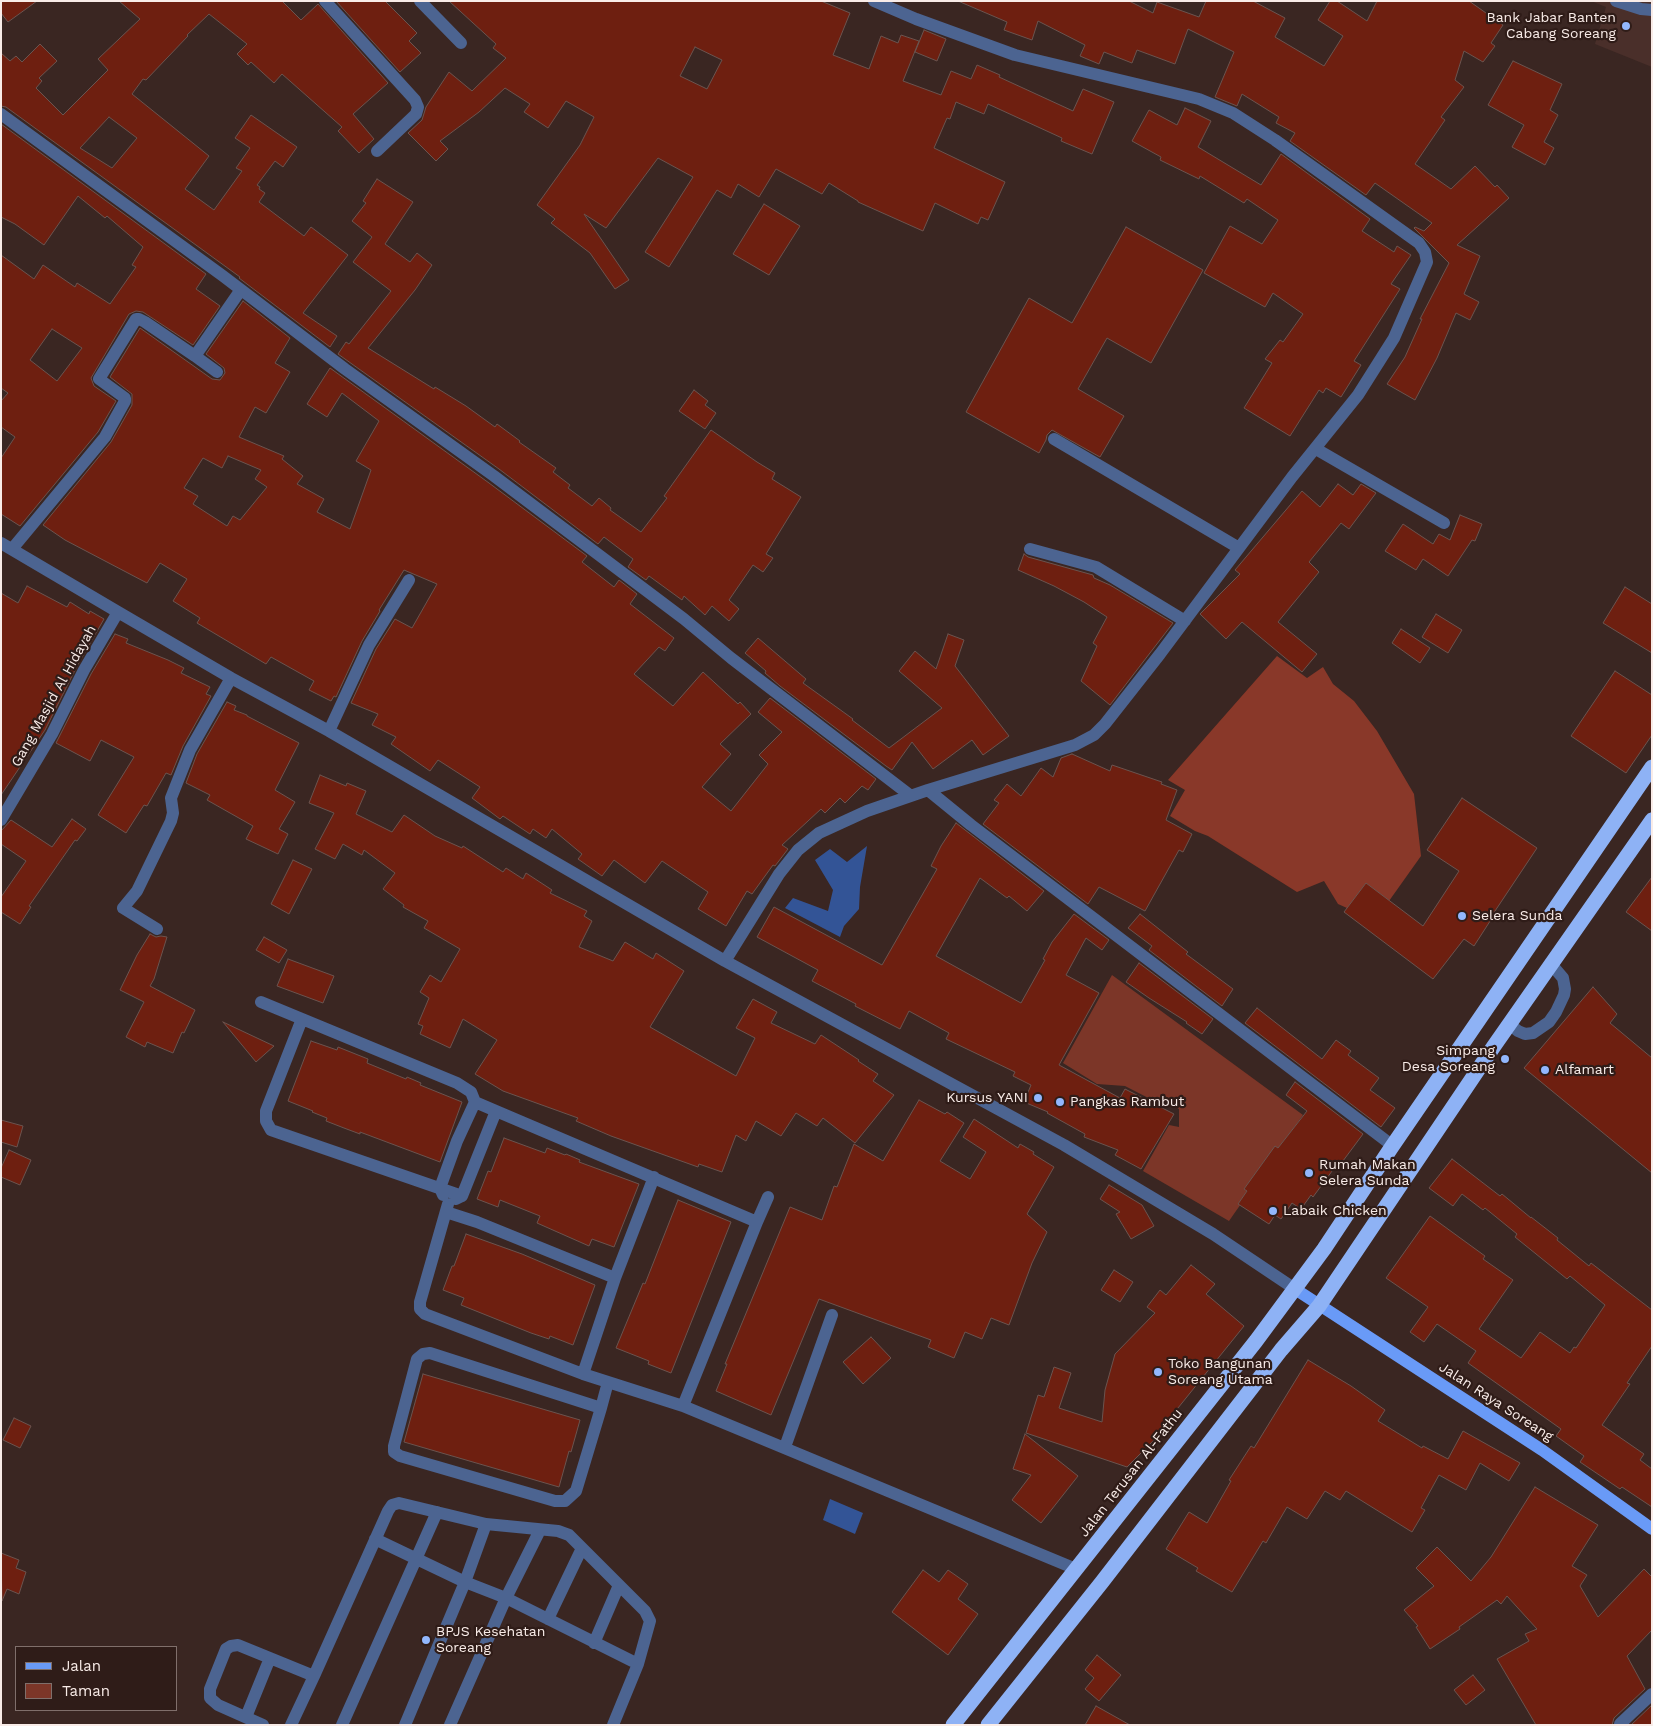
<!DOCTYPE html>
<html>
<head>
<meta charset="utf-8">
<style>
	body { margin:0 }
	#map { position:relative; width:1653px; height:1726px; overflow:hidden; background:#3a2622; font-family:"Work Sans",sans-serif }
	canvas { display:block }
	.frame { position:absolute; inset:0; border:2px solid #f9ece8; pointer-events:none }
	.legend { position:absolute; left:15px; top:1646px; width:162px; height:65px; box-sizing:border-box; background:#2f1c18; border:1px solid #806f6b; margin:0; padding:6px 9px; list-style:none; font-size:15px; color:#f9ece8 }
	.legend li { display:flex; align-items:center; gap:10px; height:25px }
	.legend b { width:25px; border:1px solid #806f6b }
</style>
</head>
<body>
<div id="map">
<canvas width="1653" height="1726"></canvas>
<div class="frame"></div>
<ul class="legend">
<li><b style="height:6px;background:#699af7"></b>Jalan</li>
<li><b style="height:14px;background:#7c3628"></b>Taman</li>
</ul>
</div>
<script>
const c = document.querySelector('canvas').getContext('2d');
c.lineJoin = 'round';
function paint(path, color) { c.fillStyle = color; c.fill(path, 'evenodd'); }
const poly = rows => new Path2D(rows.map(r => 'M' + r).join(''));
function stroke(path, color, width, dash) { c.strokeStyle = color; c.lineWidth = width; c.lineCap = dash ? 'butt' : 'round'; c.setLineDash(dash || []); c.stroke(path); }
function write(font, color, halo, rows, align = 'center') {
  c.font = font + ' "Work Sans",sans-serif'; c.lineWidth = 4.5; c.setLineDash([]); c.textBaseline = 'middle'; c.strokeStyle = halo; c.fillStyle = color; for (const [text, x, y, turn = 0] of rows) {
    c.save(); c.translate(x, y); c.rotate((+turn || 0) * Math.PI / 180); c.textAlign = isNaN(turn) ? turn : align; if (halo) c.strokeText(text, 0, 0); c.fillText(text, 0, 0); c.restore();
  }
}
const built = poly([
	[1591,1,1652,1,1652,67,1595,44,1606,7]
]);
const green = poly([
	[1112,975,1303,1115,1229,1221,1143,1171,1169,1125,1179,1127,1179,1109,1170,1104,1164,1106,1125,1086,1097,1084,1063,1063]
]);
const forest = poly([
	[1277,656,1307,678,1323,667,1333,684,1354,701,1377,731,1414,794,1421,856,1389,901,1347,908,1338,904,1324,881,1297,892,1208,836,1195,831,1170,816,1185,790,1168,780]
]);
const water = poly([
	[867,846,860,887,859,909,844,926,840,937,785,908,793,898,828,911,833,890,815,860,830,849,847,862],
	[830,1499,863,1513,855,1534,823,1520]
]);
const building = poly([
	[1,1,37,1,8,22,1,13,1,1],
	[119,1,282,1,301,20,318,4,388,83,353,114,374,139,359,153,338,131,342,127,282,74,274,83,251,62,248,65,237,54,247,44,209,14,187,35,188,36,146,80,143,79,132,94,209,156,185,189,214,210,242,171,236,168,250,148,235,138,251,115,297,147,283,167,275,161,257,185,260,187,259,189,265,193,259,202,304,236,311,227,348,255,303,313,337,336,330,347,239,278,240,277,6,107,1,106,1,53,10,61,16,56,22,62,40,44,57,61,39,78,42,81,36,88,63,115,108,70,98,59,140,19,119,1],
	[109,117,137,138,112,168,80,148,109,117],
	[336,1,385,1,417,33,409,41,421,53,400,72,336,1],
	[449,1,821,1,850,13,833,55,869,69,881,36,898,43,901,35,919,41,903,81,941,95,951,71,971,79,977,65,1000,75,999,77,1073,111,1083,89,1114,102,1092,154,1061,141,1062,138,988,104,984,114,956,102,950,119,947,118,934,148,1005,182,988,220,981,217,978,224,935,203,923,231,858,202,858,201,829,183,822,194,776,169,759,197,738,184,731,198,717,190,669,267,645,252,693,177,658,158,606,228,584,214,629,280,615,289,590,253,551,223,555,219,537,205,580,145,594,117,566,101,548,128,524,112,530,104,505,88,479,112,440,141,448,149,436,161,408,133,422,120,426,107,449,72,472,91,506,58,493,48,496,44,449,1],
	[695,47,722,60,707,89,680,76,695,47],
	[958,1,1129,1,1153,13,1157,2,1199,17,1206,1,1253,1,1285,18,1275,37,1324,66,1343,36,1318,20,1330,1,1337,1,1367,21,1377,1,1469,1,1503,25,1491,43,1495,46,1483,62,1464,51,1455,80,1464,87,1441,117,1445,120,1415,164,1451,189,1475,166,1495,187,1497,185,1509,198,1457,245,1480,256,1464,294,1479,302,1470,320,1456,313,1437,358,1415,400,1387,384,1405,357,1422,319,1420,319,1449,263,1414,228,1415,227,1424,231,1432,223,1375,183,1366,195,1290,141,1295,133,1276,123,1279,117,1242,94,1237,106,1215,97,1234,52,1188,29,1175,64,1137,50,1132,63,1104,52,1099,64,1080,56,1085,45,1038,21,1032,40,1004,30,1007,22,958,1],
	[924,30,946,39,937,61,915,52,924,30],
	[1513,61,1562,84,1550,110,1558,115,1544,142,1554,148,1545,165,1512,147,1524,125,1488,105,1513,61],
	[1185,108,1211,121,1198,147,1261,185,1281,154,1370,219,1362,231,1394,252,1397,246,1411,255,1391,284,1400,289,1354,361,1361,365,1341,397,1326,388,1323,393,1319,390,1290,436,1244,408,1272,363,1265,359,1280,340,1283,342,1303,314,1273,293,1265,307,1204,273,1230,226,1262,244,1278,220,1247,199,1244,203,1200,176,1199,179,1160,160,1161,157,1132,141,1149,110,1177,125,1185,108],
	[1,124,206,274,196,289,220,306,193,345,143,312,136,311,129,314,91,378,94,386,116,401,98,432,20,526,1,514,1,458,15,437,1,427,1,401,8,393,1,388,1,255,34,279,43,265,75,287,77,283,110,304,136,267,132,265,143,247,107,216,105,218,78,196,44,245,15,224,1,217,1,124],
	[52,329,82,348,57,381,30,360,52,329],
	[377,179,413,202,385,244,410,262,417,253,432,265,415,290,368,348,434,389,435,387,466,406,495,427,497,424,520,441,519,442,556,468,553,472,570,485,568,488,592,506,599,498,611,508,610,510,641,532,667,498,664,496,711,430,757,462,775,473,772,479,801,497,766,554,773,558,763,572,753,565,729,600,739,609,729,621,712,606,705,615,684,596,682,600,649,576,646,580,628,567,633,559,604,537,598,544,499,469,338,354,346,342,349,344,391,291,353,262,372,237,352,221,366,203,363,201,377,179],
	[764,204,800,226,769,275,733,254,764,204],
	[1126,227,1203,270,1151,363,1107,338,1078,389,1124,416,1100,457,1052,430,1047,435,1046,440,1039,453,966,412,1029,298,1072,323,1126,227],
	[243,301,290,338,275,363,290,372,266,413,255,407,239,437,284,456,282,459,303,476,297,484,324,499,317,512,350,529,371,470,356,461,379,421,342,393,327,417,307,404,330,368,489,483,587,556,582,562,614,587,619,580,637,594,630,604,674,638,665,651,659,647,634,674,673,706,703,672,738,704,740,702,751,714,720,744,731,754,702,787,731,811,768,764,759,755,782,732,758,712,770,698,876,779,868,790,862,786,845,803,840,798,825,813,821,809,782,845,788,849,775,866,773,865,752,894,747,891,726,926,698,909,708,892,662,861,645,883,614,860,602,876,578,859,582,854,552,829,546,838,533,829,530,834,503,816,500,819,472,798,480,787,438,760,430,771,391,744,396,737,372,725,378,714,351,703,376,649,395,619,412,628,437,584,404,570,379,610,380,611,362,641,336,697,334,696,331,701,309,690,314,681,271,657,266,664,197,623,200,618,173,601,187,579,160,563,147,583,65,540,43,525,111,442,132,405,132,394,110,377,140,328,212,379,220,380,225,373,224,368,206,354,243,301],
	[228,456,261,470,255,479,267,487,240,520,233,516,227,526,193,504,198,496,184,488,203,458,222,468,228,456],
	[694,390,708,401,705,405,716,413,705,429,679,411,694,390],
	[1338,484,1353,495,1361,484,1376,493,1349,529,1341,523,1309,562,1319,572,1278,622,1317,654,1302,672,1242,622,1226,639,1200,614,1240,574,1235,570,1302,491,1320,507,1338,484],
	[1460,515,1482,524,1475,541,1472,540,1448,576,1423,559,1416,570,1385,551,1403,524,1433,544,1439,534,1450,540,1460,515],
	[1024,554,1028,557,1093,575,1094,578,1110,585,1173,623,1110,705,1081,681,1097,646,1093,643,1107,617,1084,602,1054,586,1018,570,1024,554],
	[27,586,67,607,70,602,89,614,90,611,104,619,77,666,45,730,1,795,1,593,18,603,27,586],
	[1625,587,1652,604,1652,653,1603,623,1625,587],
	[1436,614,1462,630,1448,653,1422,637,1436,614],
	[1401,629,1430,648,1420,663,1392,643,1401,629],
	[115,634,128,639,126,643,168,660,184,668,181,673,210,687,206,694,211,696,183,746,171,775,166,773,147,806,144,805,126,833,98,815,134,757,101,740,90,761,56,743,91,674,115,634],
	[948,634,964,640,955,666,1009,736,983,755,972,740,933,769,912,742,892,770,886,766,780,686,765,673,766,671,745,653,758,638,806,679,803,683,853,719,852,720,889,748,942,708,899,671,915,651,936,669,948,634],
	[1615,671,1652,695,1652,735,1626,773,1571,736,1615,671],
	[227,702,236,706,234,710,247,715,247,716,299,743,275,790,295,802,279,829,288,834,278,854,246,839,253,826,207,800,210,795,186,783,197,754,227,702],
	[1072,754,1110,771,1112,765,1162,782,1161,784,1177,790,1166,820,1192,834,1183,852,1179,850,1145,911,1099,887,1088,904,983,824,999,803,994,800,1007,784,1021,796,1041,768,1053,777,1061,758,1072,754],
	[320,775,346,786,347,783,366,791,356,814,392,832,404,815,435,836,462,848,463,846,503,872,506,868,523,879,526,873,552,890,550,893,587,911,584,916,592,921,579,947,613,961,625,942,653,959,656,953,684,971,650,1027,736,1076,755,1038,736,1028,753,999,777,1012,771,1023,815,1044,821,1035,859,1060,858,1061,878,1074,873,1081,894,1095,855,1143,823,1118,817,1126,796,1113,781,1136,756,1121,746,1141,736,1135,722,1172,699,1164,698,1167,611,1136,576,1121,578,1118,503,1091,475,1074,497,1040,463,1019,450,1048,420,1034,423,1026,418,1024,429,998,420,992,430,975,441,982,460,949,424,928,428,921,403,907,404,905,383,889,395,873,364,850,362,855,343,844,335,859,315,849,334,813,309,803,320,775],
	[1462,798,1537,848,1493,914,1494,915,1474,946,1464,939,1433,979,1344,912,1366,883,1423,926,1459,871,1427,850,1462,798],
	[72,819,86,829,77,841,75,840,29,906,31,907,20,924,1,912,1,897,26,861,1,844,1,831,11,820,52,847,72,819],
	[956,823,1044,891,1027,911,1009,896,1007,898,980,878,936,956,1021,1003,1045,960,1043,959,1052,942,1074,914,1109,940,1102,950,1086,938,1066,975,1099,993,1059,1065,1120,1098,1125,1089,1174,1114,1141,1169,1115,1155,1118,1150,1084,1137,1085,1134,1047,1113,1048,1112,1024,1102,1031,1085,1013,1076,1015,1072,946,1039,949,1033,909,1011,900,1029,855,1006,856,1004,812,981,818,970,757,937,774,907,882,965,937,869,931,866,941,846,956,823],
	[293,860,312,869,289,914,271,904,293,860],
	[1652,877,1652,931,1626,912,1652,877],
	[1140,914,1188,952,1186,954,1233,989,1222,1006,1149,950,1152,946,1128,928,1140,914],
	[150,934,156,937,161,936,167,937,154,979,150,986,195,1010,184,1033,182,1032,173,1053,147,1042,145,1047,126,1037,144,1002,120,990,137,955,150,934],
	[264,937,287,950,279,963,256,950,264,937],
	[288,959,334,976,323,1003,277,986,288,959],
	[1139,963,1213,1019,1202,1034,1186,1023,1187,1022,1149,998,1126,982,1139,963],
	[1593,987,1617,1014,1610,1023,1652,1058,1652,1173,1524,1068,1593,987],
	[1257,1008,1322,1059,1336,1040,1351,1051,1348,1055,1379,1078,1370,1090,1395,1108,1381,1127,1245,1023,1257,1008],
	[223,1022,274,1046,256,1062,223,1022],
	[311,1041,337,1050,338,1047,368,1059,367,1063,406,1079,407,1077,421,1083,420,1085,462,1102,440,1162,360,1132,360,1134,344,1128,326,1121,327,1118,312,1112,313,1111,288,1101,311,1041],
	[1295,1082,1363,1134,1337,1169,1335,1167,1313,1197,1311,1195,1301,1209,1292,1203,1281,1219,1275,1215,1269,1224,1238,1204,1247,1191,1244,1189,1275,1146,1278,1148,1307,1111,1286,1095,1295,1082],
	[919,1100,945,1114,947,1112,964,1123,940,1161,970,1179,986,1152,963,1137,974,1119,1018,1148,1020,1144,1034,1152,1033,1154,1054,1167,1027,1214,1047,1232,1032,1263,1009,1325,991,1318,982,1339,965,1332,954,1358,928,1347,931,1340,819,1299,771,1415,716,1391,727,1364,725,1364,790,1207,822,1220,834,1186,837,1187,854,1144,883,1161,919,1100],
	[1,1120,23,1126,17,1147,1,1142,1,1120],
	[504,1138,545,1153,547,1148,565,1155,566,1154,580,1160,579,1162,639,1184,614,1247,592,1239,589,1246,537,1223,540,1216,500,1200,498,1207,477,1199,488,1171,491,1172,504,1138],
	[9,1150,31,1160,20,1185,1,1177,1,1168,9,1150],
	[1452,1159,1500,1196,1502,1194,1531,1218,1531,1217,1558,1238,1557,1240,1589,1266,1591,1263,1652,1310,1652,1346,1627,1383,1630,1384,1602,1425,1644,1454,1640,1460,1652,1469,1652,1507,1622,1487,1620,1489,1580,1462,1584,1456,1556,1436,1561,1429,1468,1363,1476,1351,1437,1324,1424,1342,1410,1332,1428,1307,1386,1278,1430,1216,1485,1256,1483,1259,1513,1280,1479,1329,1521,1358,1540,1332,1570,1353,1574,1347,1576,1348,1605,1305,1570,1276,1567,1279,1515,1237,1517,1234,1485,1208,1483,1210,1462,1194,1453,1206,1429,1188,1452,1159],
	[1109,1185,1142,1205,1154,1226,1131,1239,1116,1214,1120,1212,1100,1199,1109,1185],
	[678,1200,731,1222,671,1373,648,1364,649,1361,616,1348,643,1283,645,1284,678,1200],
	[466,1234,522,1254,595,1285,573,1345,550,1336,549,1339,531,1333,461,1305,464,1298,443,1290,452,1266,454,1266,466,1234],
	[1191,1265,1215,1284,1206,1294,1244,1326,1153,1439,1155,1439,1127,1467,1026,1433,1038,1395,1044,1397,1054,1367,1071,1373,1059,1408,1102,1422,1105,1390,1115,1354,1155,1313,1147,1307,1160,1290,1166,1295,1191,1265],
	[1114,1270,1133,1282,1120,1302,1101,1290,1114,1270],
	[871,1337,891,1358,863,1384,843,1362,871,1337],
	[1308,1360,1351,1386,1385,1410,1378,1421,1422,1448,1423,1446,1448,1459,1463,1431,1520,1463,1509,1481,1480,1463,1466,1490,1439,1475,1421,1508,1425,1510,1412,1532,1346,1491,1340,1500,1325,1491,1307,1519,1287,1507,1266,1543,1263,1541,1232,1592,1196,1571,1198,1568,1166,1549,1189,1512,1207,1523,1231,1481,1229,1480,1251,1446,1254,1448,1308,1360],
	[423,1374,580,1420,571,1452,569,1451,559,1487,404,1442,423,1374],
	[14,1418,31,1426,20,1448,3,1440,14,1418],
	[1025,1434,1078,1476,1041,1523,1012,1500,1031,1475,1013,1469,1025,1434],
	[1535,1487,1598,1525,1572,1566,1587,1575,1580,1586,1598,1617,1644,1569,1652,1577,1652,1630,1627,1656,1645,1689,1614,1718,1612,1725,1536,1725,1497,1659,1529,1641,1525,1634,1537,1629,1507,1596,1501,1604,1497,1600,1459,1627,1460,1629,1430,1649,1416,1627,1418,1626,1404,1610,1434,1586,1416,1568,1437,1547,1471,1581,1491,1557,1535,1487],
	[1,1553,19,1560,16,1568,26,1572,19,1594,7,1589,2,1601,1,1553],
	[923,1570,939,1582,948,1570,968,1584,958,1599,978,1614,948,1655,892,1612,923,1570],
	[1097,1655,1121,1675,1099,1701,1085,1689,1094,1678,1085,1670,1097,1655],
	[1473,1675,1485,1690,1466,1705,1454,1690,1473,1675],
	[1652,1705,1652,1725,1631,1725,1652,1705],
	[1096,1706,1130,1725,1085,1725,1096,1706]
]);
const minor = poly([
	[325,1,415,100,418,107,416,114,377,151],
	[420,1,461,43],
	[1616,1,1641,9,1652,10],
	[1,114,223,276,345,369,494,476,684,619,731,658,911,796],
	[195,356,217,372],
	[1054,439,1239,548],
	[1316,449,1444,523],
	[1,543,118,612,231,678,329,731,725,961,1064,1145,1213,1234,1295,1289],
	[12,549,105,437,125,401,125,398,99,379,136,319,139,319,145,322,195,356,240,291],
	[1030,549,1096,567,1185,621],
	[329,731,369,645,409,580],
	[928,790,971,825,1393,1146],
	[1,820,52,734,84,670,118,612],
	[157,929,123,908,137,891,171,821,173,813,171,798,190,750,231,678],
	[725,961,779,874,798,850,819,833,867,811,928,790,1075,745,1094,735,1105,724,1160,654,1292,477,1358,395,1394,338,1427,262,1425,252,1419,243,1275,140,1233,113,1199,99,1015,55,916,19,874,1],
	[261,1002,457,1083,471,1092,475,1102,496,1111,757,1222,683,1406],
	[302,1019,266,1111,266,1121,271,1130,462,1196],
	[1509,1024,1518,1031,1525,1034,1533,1033,1549,1022,1556,1012,1564,995,1565,989,1563,978,1551,964],
	[654,1177,615,1278,583,1374,683,1406,1076,1569],
	[443,1195,440,1188,457,1141,475,1102],
	[456,1199,462,1196,496,1111],
	[448,1204,420,1302,420,1309,425,1314,583,1374],
	[446,1212,477,1222,615,1278],
	[757,1222,768,1197],
	[601,1408,430,1353,423,1354,417,1359,394,1446,394,1452,400,1456,555,1501,565,1501,576,1491,601,1408,608,1382],
	[785,1447,832,1315],
	[375,1539,465,1582,486,1524,558,1531,569,1535,645,1611,650,1621,638,1664],
	[548,1619,582,1548],
	[594,1643,619,1585],
	[246,1717,270,1658],
	[1620,1724,1652,1694],
	[263,1725,218,1705,210,1698,210,1689,226,1649,231,1646,238,1645,314,1676,388,1511,392,1505,399,1503,486,1524],
	[291,1725,314,1676],
	[342,1725,437,1512],
	[405,1725,465,1582,506,1598,638,1664,613,1725],
	[450,1725,506,1598,540,1530]
]);
const major = poly([
	[1295,1289,1542,1450,1652,1529]
]);
const highway = poly([
	[953,1725,1256,1341,1324,1249,1391,1148,1652,767],
	[988,1725,1102,1582,1281,1350,1319,1306,1494,1046,1652,820]
]);
const markers = [
	[1626,26,5,"#92b7fd"],
	[1462,916,5,"#92b7fd"],
	[1505,1059,5,"#92b7fd"],
	[1545,1070,5,"#92b7fd"],
	[1038,1098,5,"#92b7fd"],
	[1060,1102,5,"#92b7fd"],
	[1309,1173,5,"#92b7fd"],
	[1273,1211,5,"#92b7fd"],
	[1158,1372,5,"#92b7fd"],
	[426,1640,5,"#92b7fd"]
];
const poiNames = [
	["Bank Jabar Banten",1616,18,"right"],
	["Cabang Soreang",1616,34,"right"],
	["Selera Sunda",1472,916],
	["Simpang",1495,1051,"right"],
	["Desa Soreang",1495,1067,"right"],
	["Alfamart",1555,1070],
	["Kursus YANI",1028,1098,"right"],
	["Pangkas Rambut",1070,1102],
	["Rumah Makan",1319,1165],
	["Selera Sunda",1319,1181],
	["Labaik Chicken",1283,1211],
	["Toko Bangunan",1168,1364],
	["Soreang Utama",1168,1380],
	["BPJS Kesehatan",436,1632],
	["Soreang",436,1648]
];
const streetNames = [
	["Gang Masjid Al Hidayah",54,696,-61],
	["Jalan Raya Soreang",1496,1402,33],
	["Jalan Terusan Al-Fathu",1131,1473,-52]
];
paint(built, '#4a2f2a');
paint(green, '#7c3628');
paint(forest, '#893829');
paint(water, '#335496');
paint(building, '#6e1f10');
stroke(building, '#6b544f', 1);
stroke(minor, '#4c6491', 12);
stroke(major, '#699af7', 12);
stroke(highway, '#8eb2f5', 15);
for (const [x, y, r, color] of markers) { const dot = new Path2D(); dot.arc(x, y, r, 0, 2 * Math.PI); c.fillStyle = color; c.fill(dot); stroke(dot, '#2f1c18', 2); }
write('14px', '#f9ece8', '#2f1c18', poiNames, 'left');
write('14px', '#f9ece8', '#2f1c18', streetNames);
</script>
</body>
</html>
